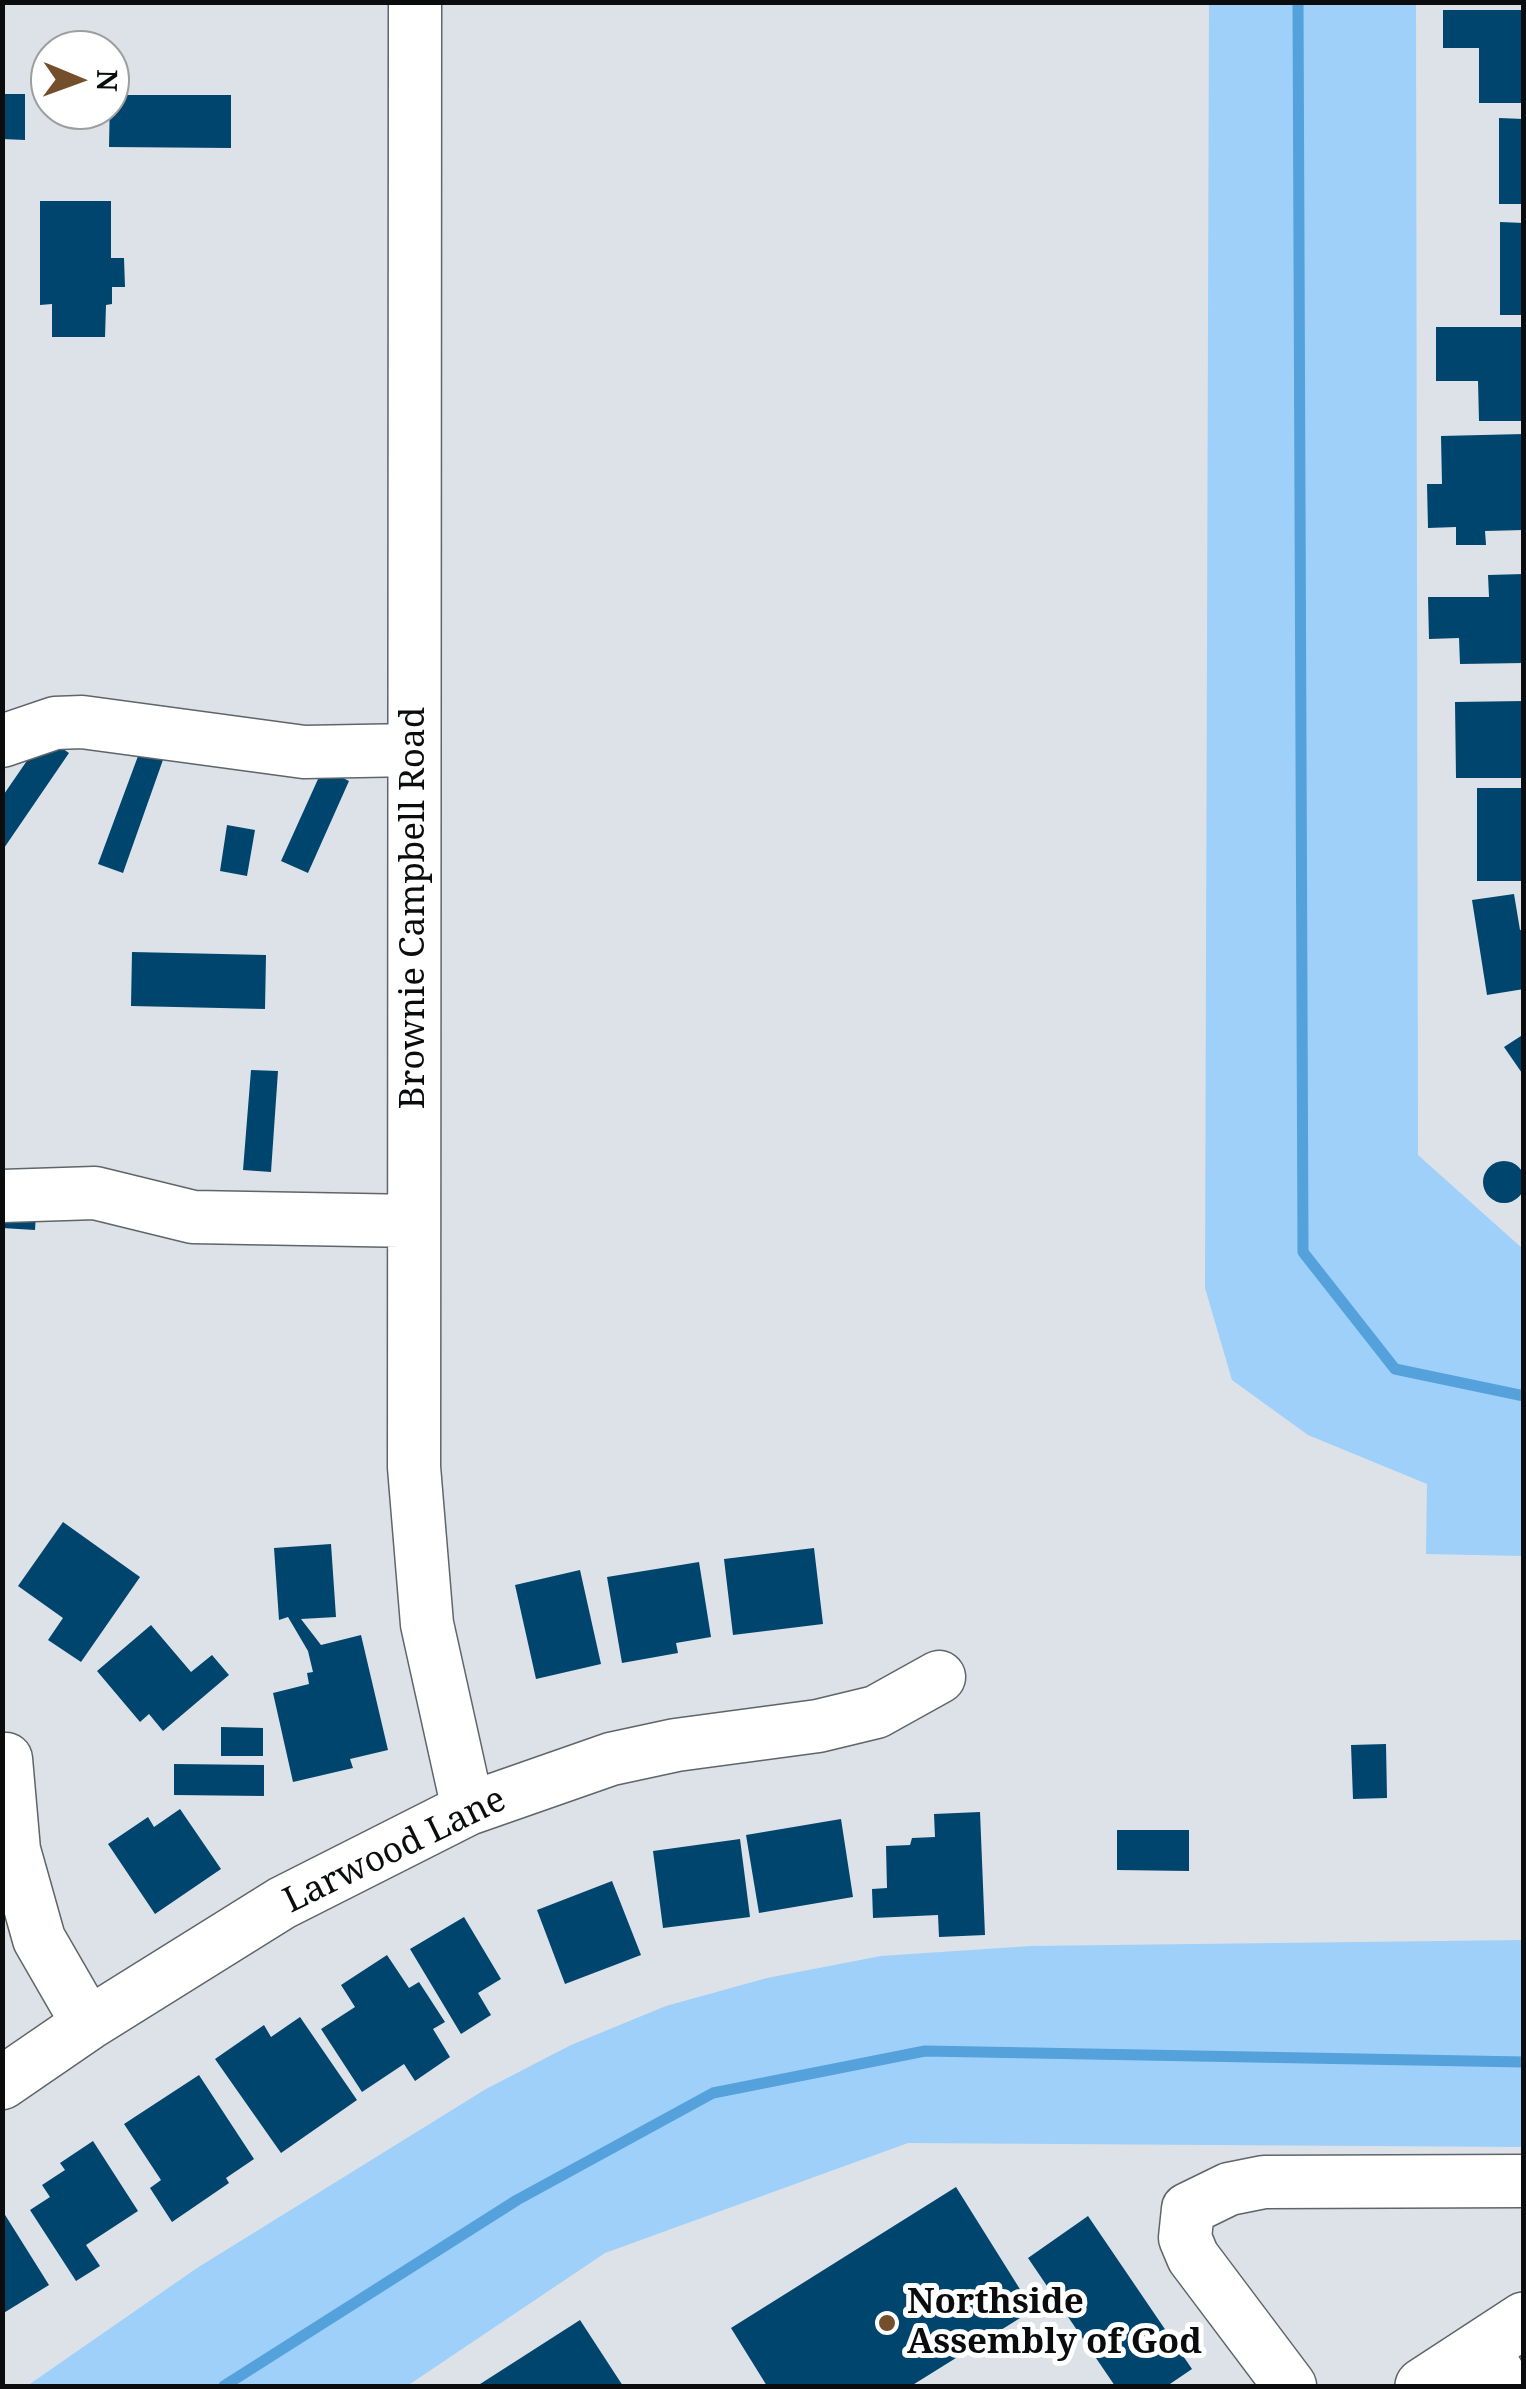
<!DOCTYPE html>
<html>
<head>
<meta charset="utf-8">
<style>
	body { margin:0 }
	#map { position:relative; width:1526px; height:2389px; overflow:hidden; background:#dce2e7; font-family:"Noto Serif",serif }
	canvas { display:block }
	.frame { position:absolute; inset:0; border:5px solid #0a0c0e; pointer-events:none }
	.north { position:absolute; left:30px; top:30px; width:100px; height:100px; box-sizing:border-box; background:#fff; border:2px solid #9d9e9f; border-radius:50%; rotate:91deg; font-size:28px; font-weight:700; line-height:40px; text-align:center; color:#0a0c0e }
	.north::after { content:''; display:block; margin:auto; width:35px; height:45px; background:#744f2b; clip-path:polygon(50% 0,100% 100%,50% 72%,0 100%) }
</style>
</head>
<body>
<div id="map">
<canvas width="1526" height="2389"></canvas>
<div class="frame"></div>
<div class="north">N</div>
</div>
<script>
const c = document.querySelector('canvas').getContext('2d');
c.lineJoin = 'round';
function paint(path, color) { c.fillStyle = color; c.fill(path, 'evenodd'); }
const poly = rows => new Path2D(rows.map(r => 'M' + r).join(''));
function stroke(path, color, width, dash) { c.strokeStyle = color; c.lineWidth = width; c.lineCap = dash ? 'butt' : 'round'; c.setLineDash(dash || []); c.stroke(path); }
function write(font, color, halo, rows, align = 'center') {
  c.font = font + ' "Noto Serif",serif'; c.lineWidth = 10; c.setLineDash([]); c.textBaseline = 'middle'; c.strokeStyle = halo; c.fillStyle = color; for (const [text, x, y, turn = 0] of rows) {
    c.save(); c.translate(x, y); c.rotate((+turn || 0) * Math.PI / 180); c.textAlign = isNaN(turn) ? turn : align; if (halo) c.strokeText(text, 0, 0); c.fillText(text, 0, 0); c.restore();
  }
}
const green = poly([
	[1209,3,1416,3,1418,1155,1523,1249,1523,1556,1426,1554,1427,1484,1308,1435,1232,1380,1205,1288],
	[1523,1940,1523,2147,908,2143,605,2253,407,2386,27,2386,197,2268,486,2089,571,2045,666,2006,767,1978,881,1956,1031,1946]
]);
const stream = poly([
	[1298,2,1303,1252,1395,1369,1524,1396],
	[224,2386,517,2200,713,2093,925,2051,1524,2062]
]);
const building = poly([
	[1443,10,1524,10,1524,103,1479,103,1479,48,1443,48],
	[2,94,25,94,25,140,2,139],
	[110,95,231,95,231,148,109,147],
	[1499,118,1524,119,1524,204,1499,204],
	[40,201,111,201,111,258,124,258,125,287,112,287,112,304,106,305,105,337,52,337,52,304,40,305],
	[1500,222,1524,223,1524,315,1500,315],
	[1436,327,1524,327,1524,421,1479,421,1478,381,1436,381],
	[1524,434,1524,530,1485,531,1486,545,1456,545,1456,527,1428,528,1427,484,1442,484,1441,436],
	[1524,574,1524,663,1460,664,1459,638,1429,639,1428,597,1489,597,1488,575],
	[1524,701,1524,778,1456,778,1455,702],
	[44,736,69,753,2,851,2,797],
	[141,748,164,757,123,873,98,864],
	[323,768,349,781,308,873,281,861],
	[1477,788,1524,788,1524,881,1477,881],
	[227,825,255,830,247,876,220,871],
	[1514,894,1520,930,1524,929,1524,989,1487,995,1472,900],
	[132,952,266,955,265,1009,131,1006],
	[1524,1034,1524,1076,1504,1047],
	[251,1070,278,1071,271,1172,243,1170],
	'1483 1182a21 21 0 1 1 42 0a21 21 0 1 1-42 0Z',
	[2,1212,36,1214,35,1230,2,1228],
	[63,1522,140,1577,81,1662,48,1640,63,1618,18,1586],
	[331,1544,336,1617,301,1619,321,1645,361,1635,388,1750,350,1759,353,1768,293,1782,273,1693,309,1684,307,1673,313,1672,308,1651,288,1617,279,1620,274,1548],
	[814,1548,823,1624,733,1635,724,1559],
	[699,1562,711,1637,676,1643,678,1653,622,1663,607,1577],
	[580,1570,601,1664,536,1679,515,1585],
	[151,1625,191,1672,212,1655,229,1675,163,1731,149,1714,140,1722,97,1671],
	[221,1727,263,1728,263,1756,221,1756],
	[1386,1744,1387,1798,1353,1799,1351,1745],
	[174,1764,264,1765,264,1796,174,1795],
	[180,1809,221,1869,155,1914,108,1844,148,1817,154,1827],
	[980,1812,985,1935,939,1937,938,1915,873,1918,872,1889,887,1888,886,1846,910,1845,912,1838,935,1837,934,1814],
	[841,1819,853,1897,759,1913,746,1835],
	[1117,1830,1189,1830,1189,1871,1117,1870],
	[740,1839,750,1917,663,1928,653,1851],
	[612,1881,641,1955,565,1984,537,1910],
	[464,1917,501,1979,478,1993,491,2015,461,2034,410,1949],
	[387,1955,409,1988,419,1982,445,2022,433,2029,450,2057,415,2081,404,2064,362,2092,321,2029,355,2007,341,1985],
	[300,2017,357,2100,281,2153,215,2059,264,2025,271,2037],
	[199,2075,254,2159,226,2178,229,2183,172,2222,150,2188,161,2180,124,2124],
	[93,2141,138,2211,86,2245,100,2266,76,2281,30,2210,50,2197,42,2185,65,2170,60,2163],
	[956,2187,1033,2310,911,2386,767,2386,731,2328],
	[2,2210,49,2285,2,2314],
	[1088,2216,1192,2369,1167,2386,1115,2386,1028,2258],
	[580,2320,623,2386,477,2386]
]);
const minor = poly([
	[415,2,414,1467,427,1624,468,1809],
	[2,741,55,723,82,722,304,752,413,750],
	[2,1196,95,1193,193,1217,414,1221],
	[6,1759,14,1850,39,1939,88,2024],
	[2,2083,88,2024,282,1903,468,1809,611,1759,676,1745,818,1726,876,1712,939,1677],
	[1482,2347,1506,2386],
	[1290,2386,1193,2257,1185,2238,1188,2209,1229,2189,1264,2182,1524,2181]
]);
const major = poly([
	[1423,2386,1524,2320]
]);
const markers = [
	[887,2323,10,"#744f2b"]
];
const streetNames = [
	["Brownie Campbell Road",414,908,-90],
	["Larwood Lane",395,1851,-26]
];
const poiNames = [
	["Northside",907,2303],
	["Assembly of God",907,2343]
];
paint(green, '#9ed0f9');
stroke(stream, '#54a1db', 11);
paint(building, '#00456e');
stroke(minor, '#5f6569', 55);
stroke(major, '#5f6569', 58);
stroke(minor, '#fff', 52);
stroke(major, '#fff', 55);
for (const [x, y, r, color] of markers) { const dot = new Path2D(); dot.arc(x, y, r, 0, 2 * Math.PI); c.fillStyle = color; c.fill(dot); stroke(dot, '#fff', 4); }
write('35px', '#0a0c0e', '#fff', streetNames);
write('bold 35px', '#0a0c0e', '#fff', poiNames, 'left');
</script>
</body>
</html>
